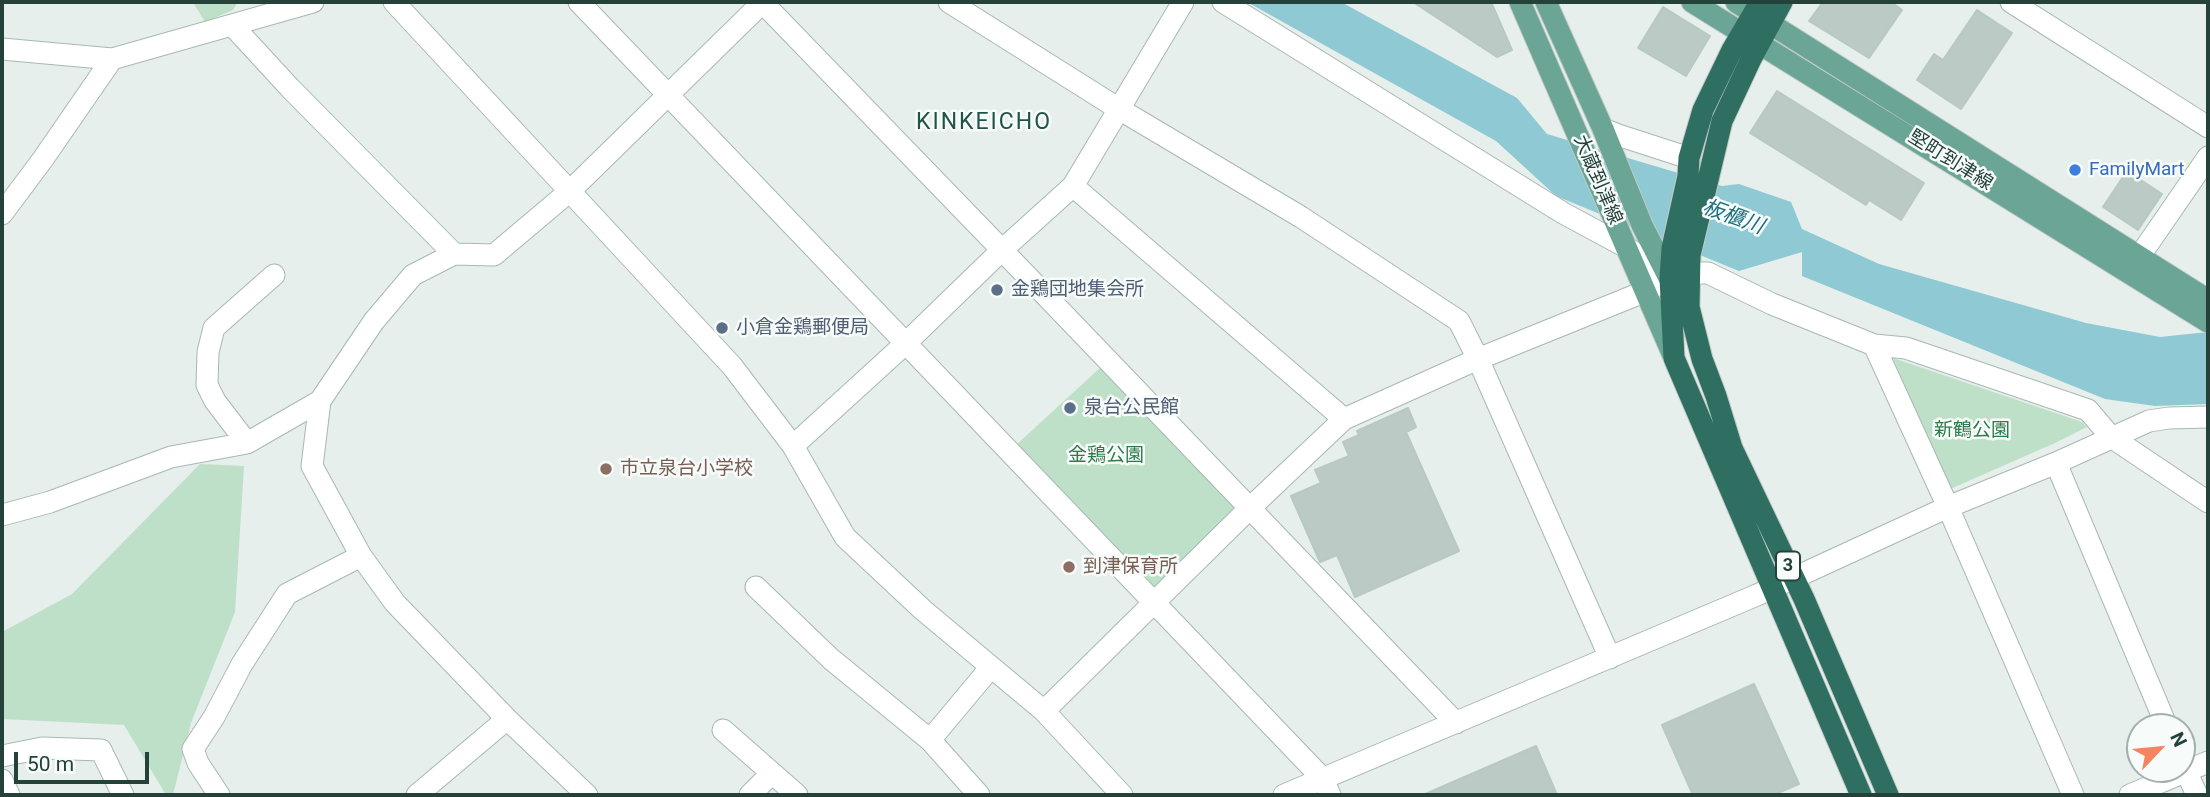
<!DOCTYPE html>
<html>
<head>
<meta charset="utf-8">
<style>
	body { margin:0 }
	#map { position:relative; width:2210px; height:797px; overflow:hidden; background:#e6efeb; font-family:Roboto,sans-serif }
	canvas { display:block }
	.frame { position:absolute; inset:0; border:4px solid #24423a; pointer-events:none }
	.north { position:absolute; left:2126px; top:713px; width:70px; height:70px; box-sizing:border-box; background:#f7fbf9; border:2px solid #a3b1ad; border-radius:50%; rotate:64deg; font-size:19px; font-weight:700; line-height:28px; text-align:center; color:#24423a }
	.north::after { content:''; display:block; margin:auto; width:24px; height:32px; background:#f4845f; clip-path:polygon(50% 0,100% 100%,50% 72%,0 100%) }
	.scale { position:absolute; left:14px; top:752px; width:135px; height:32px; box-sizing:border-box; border:4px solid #24423a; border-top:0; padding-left:9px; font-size:21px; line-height:24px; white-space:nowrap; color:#24423a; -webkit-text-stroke:5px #f7fbf9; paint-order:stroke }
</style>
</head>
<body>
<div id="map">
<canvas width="2210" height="797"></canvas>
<div class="frame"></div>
<div class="north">N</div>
<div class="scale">50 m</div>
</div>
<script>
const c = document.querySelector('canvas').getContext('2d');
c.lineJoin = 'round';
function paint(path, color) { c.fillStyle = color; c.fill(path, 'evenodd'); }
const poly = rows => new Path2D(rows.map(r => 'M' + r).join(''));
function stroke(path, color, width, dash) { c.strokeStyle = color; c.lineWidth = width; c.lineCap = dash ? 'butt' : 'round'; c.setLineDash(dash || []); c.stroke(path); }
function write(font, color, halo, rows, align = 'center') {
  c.font = font + ' Roboto,"Noto Sans JP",sans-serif'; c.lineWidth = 5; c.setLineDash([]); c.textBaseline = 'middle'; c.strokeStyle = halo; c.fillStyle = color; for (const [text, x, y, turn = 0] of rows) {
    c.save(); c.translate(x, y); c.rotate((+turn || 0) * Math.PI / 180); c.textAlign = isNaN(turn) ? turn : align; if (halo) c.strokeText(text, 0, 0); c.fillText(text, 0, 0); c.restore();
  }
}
const green = poly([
	[163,2,238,2,233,10,205,22,194,4],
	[1893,358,2082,422,2087,427,2055,443,1948,490],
	[1101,367,1237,509,1154,589,1015,446],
	[200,464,244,466,235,612,191,723,173,795,166,795,124,725,2,719,2,632,72,594]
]);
const water = poly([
	[1247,2,1341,2,1517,98,1547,134,1722,186,1739,184,1791,202,1802,229,1879,264,2086,323,2160,337,2208,332,2208,404,2155,406,2105,399,1802,276,1802,252,1739,271,1556,196,1496,141]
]);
const building = poly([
	[1413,2,1491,2,1512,50,1497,57,1413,2],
	[1823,2,1891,2,1902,10,1869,58,1809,21,1823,2],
	[1663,7,1710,36,1686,76,1638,48,1663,7],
	[1977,10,2012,33,1961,109,1917,80,1934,54,1943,60,1977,10],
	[1777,91,1924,183,1901,220,1869,200,1866,205,1750,133,1777,91],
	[2127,171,2162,194,2138,230,2103,207,2127,171],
	[1408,408,1416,427,1406,432,1459,551,1355,597,1337,555,1320,562,1291,496,1321,483,1315,470,1349,456,1343,442,1359,435,1357,431,1408,408],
	[1754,684,1799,784,1773,795,1693,795,1662,725,1754,684],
	[1536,746,1557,795,1423,795,1536,746]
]);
const minor = poly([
	[394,2,732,366,793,446,845,537,923,610,1044,711,1122,795],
	[579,2,1323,779,1330,795],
	[762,2,1002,250,1456,723],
	[949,2,1119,109,1301,217,1459,321,1478,359,1610,658],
	[1223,2,1563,213,1626,247,1670,278],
	[2011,2,2208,127],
	[232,25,290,88,454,254],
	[2,49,112,59,313,2],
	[1603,129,1618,135,1689,158],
	[1073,186,1344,419],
	[2,214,43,159,112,59],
	[2132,271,2139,257,2208,157],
	[1874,345,1948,507,2073,795],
	[320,401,312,466,361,556,395,603,507,719,587,795],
	[247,443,215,401,207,385,208,352,214,328,274,275],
	[793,446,906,343,1002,250,1073,186,1183,2],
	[2056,463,2167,727],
	[2,515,50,502,171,457,247,443,320,401,374,321,413,275,454,254,494,255,571,190,763,2],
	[756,587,831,659,930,740,979,795],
	[1044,711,1250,508,1344,419,1478,359,1646,291,1670,278,1688,273,1708,273,1772,304,1874,345,1906,348,2088,410,2111,437,2208,502],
	[723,730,797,795],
	[930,740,991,667],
	[2,756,42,748,101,750,123,795],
	[2182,762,2197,795],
	[2,780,9,795],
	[219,795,198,763,193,749,214,717,242,664,287,594,361,556],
	[417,795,507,719],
	[750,795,772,773],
	[1284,795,1757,595,1948,507,2056,463,2149,421,2169,418,2208,417],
	[2130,795,2208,762]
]);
const major = poly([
	[1520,2,1672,353],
	[1546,2,1603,129,1642,225,1672,284],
	[1692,2,2208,322],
	[1736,2,2208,300]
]);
const highway = poly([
	[1760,2,1732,50,1703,110,1689,158,1688,176,1672,248,1670,278,1674,358,1861,795],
	[1782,2,1751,59,1722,121,1690,255,1689,307,1702,359,1716,396,1732,448,1804,599,1888,795]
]);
const markers = [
	[2075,170,7,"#3f7fe0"],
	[997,290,7,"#5c6f8a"],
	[722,328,7,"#5c6f8a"],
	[1070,408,7,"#5c6f8a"],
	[606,469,7,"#8d6e63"],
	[1069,567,7,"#8d6e63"]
];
const shields = [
	[1788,566,24]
];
const shieldNames = [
	["3",1788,566]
];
const streetNames = [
	["堅町到津線",1950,161,32],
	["大蔵到津線",1597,180,67]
];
const shopNames = [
	["FamilyMart",2089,170]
];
const serviceNames = [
	["金鶏団地集会所",1011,290],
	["小倉金鶏郵便局",736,328],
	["泉台公民館",1084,408]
];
const parkNames = [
	["新鶴公園",1972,431],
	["金鶏公園",1106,456]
];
const educationNames = [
	["市立泉台小学校",620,469],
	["到津保育所",1083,567]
];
const waterNames = [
	["板櫃川",1733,218,20]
];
const quarterNames = [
	["KINKEICHO",984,123]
];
paint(green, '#bfe0c8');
paint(water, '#8ec9d4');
paint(building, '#bbcac4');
stroke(building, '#b8c9c2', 2);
stroke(minor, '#a8b8b2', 23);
stroke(major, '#c2cac8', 23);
stroke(highway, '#c2cac8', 23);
stroke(minor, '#fff', 21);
stroke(major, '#6aa596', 21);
stroke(highway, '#2f6f62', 21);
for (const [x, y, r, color] of markers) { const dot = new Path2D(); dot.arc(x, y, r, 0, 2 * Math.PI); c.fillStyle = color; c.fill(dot); stroke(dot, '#f7fbf9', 2.5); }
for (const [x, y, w] of shields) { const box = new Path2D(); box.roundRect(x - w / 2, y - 14.5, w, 29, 5); c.fillStyle = '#f7fbf9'; c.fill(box); stroke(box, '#24423a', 2); }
write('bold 18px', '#24423a', null, shieldNames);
write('19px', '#24423a', '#f7fbf9', streetNames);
write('19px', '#366cbe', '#f7fbf9', shopNames, 'left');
write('19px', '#4e5e75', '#f7fbf9', serviceNames, 'left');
write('19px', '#2d7a4b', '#f7fbf9', parkNames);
write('19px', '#785e54', '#f7fbf9', educationNames, 'left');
write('italic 21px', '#1c6f80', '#f7fbf9', waterNames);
c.letterSpacing = '2px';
write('23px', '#1f5548', '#f7fbf9', quarterNames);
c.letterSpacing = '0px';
</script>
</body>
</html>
